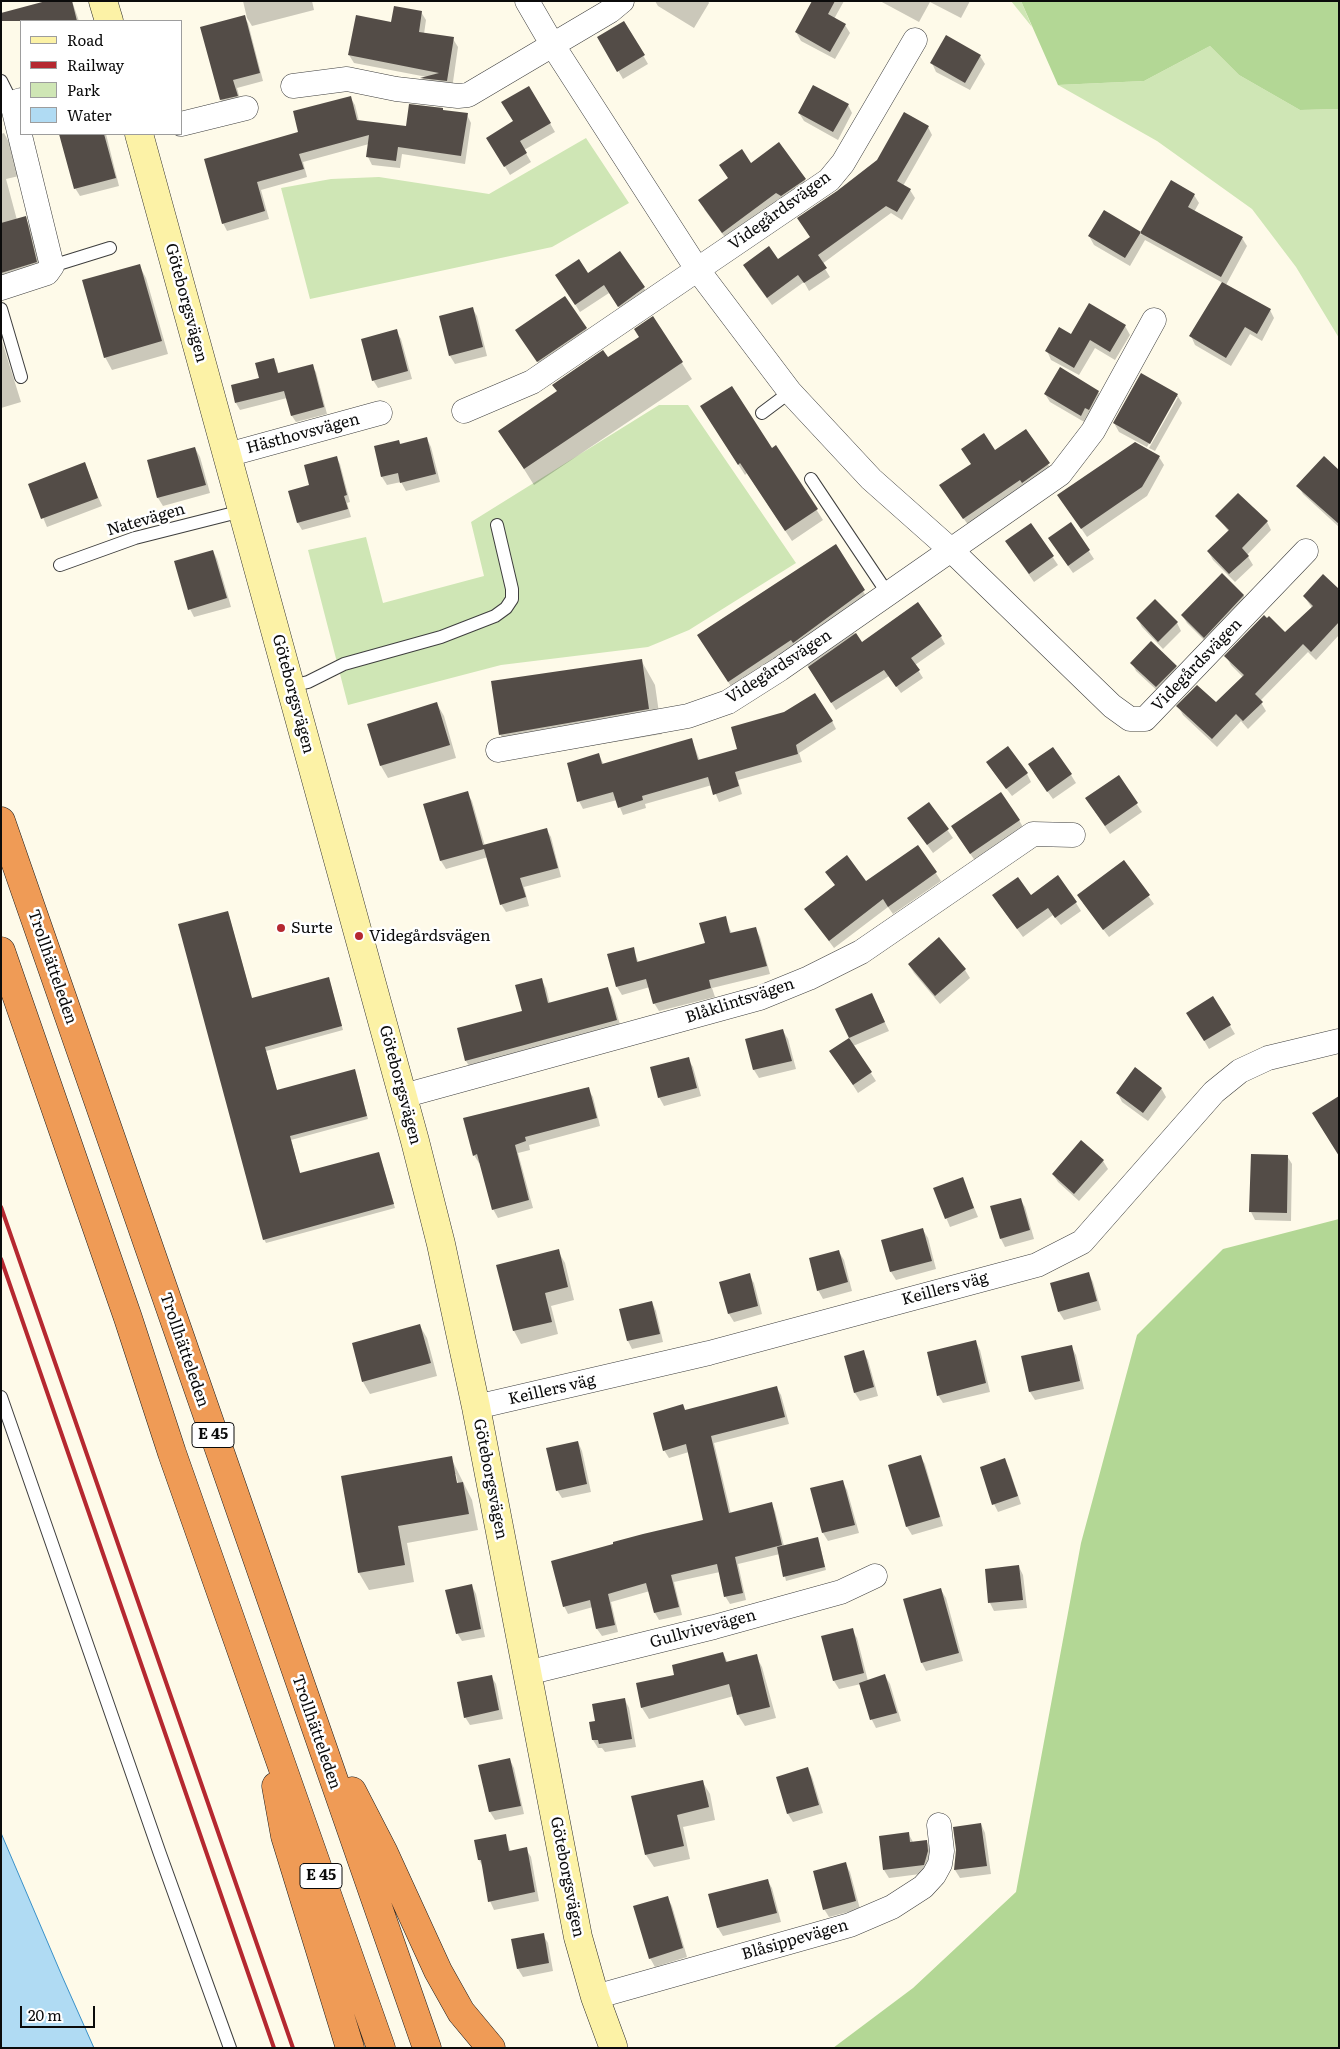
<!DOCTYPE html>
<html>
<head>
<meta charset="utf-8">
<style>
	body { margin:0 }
	#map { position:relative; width:1340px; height:2049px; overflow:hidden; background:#fefae9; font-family:Literata,serif }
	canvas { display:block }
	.frame { position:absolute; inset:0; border:2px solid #0b0b0b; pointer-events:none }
	.legend { position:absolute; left:20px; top:20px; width:162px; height:115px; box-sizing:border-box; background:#fff; border:1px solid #9d9d9d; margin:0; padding:6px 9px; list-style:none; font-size:15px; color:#0b0b0b }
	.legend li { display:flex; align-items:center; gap:10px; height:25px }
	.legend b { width:25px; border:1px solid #9d9d9d }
	.scale { position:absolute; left:20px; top:2006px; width:75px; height:22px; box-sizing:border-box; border:2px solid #0b0b0b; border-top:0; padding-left:6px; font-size:15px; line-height:18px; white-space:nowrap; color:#0b0b0b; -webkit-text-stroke:4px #fff; paint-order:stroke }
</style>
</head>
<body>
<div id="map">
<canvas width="1340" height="2049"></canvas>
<div class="frame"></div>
<ul class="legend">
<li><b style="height:6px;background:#fcf2a6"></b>Road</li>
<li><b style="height:6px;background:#b52830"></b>Railway</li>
<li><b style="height:14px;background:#cfe6b5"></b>Park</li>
<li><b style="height:14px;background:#b0dbf3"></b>Water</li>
</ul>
<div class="scale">20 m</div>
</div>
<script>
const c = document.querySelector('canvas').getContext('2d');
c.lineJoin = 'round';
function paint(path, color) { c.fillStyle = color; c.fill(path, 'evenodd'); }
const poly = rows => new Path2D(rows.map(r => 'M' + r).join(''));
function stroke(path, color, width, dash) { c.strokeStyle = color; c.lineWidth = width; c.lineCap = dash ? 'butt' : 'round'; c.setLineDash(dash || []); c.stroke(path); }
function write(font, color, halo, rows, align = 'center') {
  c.font = font + ' Literata,serif'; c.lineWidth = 5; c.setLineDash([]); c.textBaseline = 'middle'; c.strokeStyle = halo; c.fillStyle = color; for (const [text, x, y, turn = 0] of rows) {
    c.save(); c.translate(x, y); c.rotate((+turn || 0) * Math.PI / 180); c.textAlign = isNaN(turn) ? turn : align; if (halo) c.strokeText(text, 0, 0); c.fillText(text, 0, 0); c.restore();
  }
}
const green = poly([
	[1011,1,1021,1,1032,27],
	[1210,46,1239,75,1300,110,1339,109,1339,338,1296,267,1252,209,1157,141,1058,85,1144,81],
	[586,138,629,203,552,247,310,299,281,188,331,179,379,177,489,194],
	[659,405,688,405,796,563,689,630,648,647,501,665,348,705,308,550,366,537,383,603,484,576,471,522]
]);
const forest = poly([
	[1021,1,1339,1,1339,109,1300,110,1239,75,1210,46,1144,81,1058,85],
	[1339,1219,1339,2048,833,2048,913,1988,1016,1892,1081,1543,1137,1335,1223,1249]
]);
const water = poly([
	[1,1833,62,1976,94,2048,1,2048,1,1833]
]);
const shadow = poly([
	[51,1,72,1,79,21,29,21,26,8],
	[243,1,312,1,314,10,252,26,247,18],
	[655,1,708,1,709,3,694,28,658,6],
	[811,1,844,1,834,19,845,25,850,33,835,59,801,41,796,32,813,3],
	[880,1,970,1,961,18,930,2,919,22],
	[421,12,426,20,424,34,453,39,458,47,452,89,426,86,422,79,427,77,354,63,349,55,392,23],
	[244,17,248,23,263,81,237,88,241,103,225,107,221,100,202,28],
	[624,22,648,64,623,79,599,38],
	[980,56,985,64,970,90,936,72,932,63],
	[529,87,555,132,524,150,531,162,510,175,488,138,514,122],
	[350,97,355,105,359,121,407,128,443,111,467,115,471,123,465,164,402,154,400,168,372,165,368,157,369,144,303,162,307,177,261,190,269,219,227,231,223,223,205,160,300,133],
	[848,105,852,113,838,140,804,121,799,113],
	[928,127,932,135,903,186,910,190,915,198,902,220,891,213,822,264,830,277,809,291,804,282,772,305,749,274,778,261,811,237],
	[4,133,11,146,19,176,6,179,17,220,25,218,32,230,43,275,1,288,1,134],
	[61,134,106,134,119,186,80,196,75,188],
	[751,165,805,180,810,188,727,240,704,209],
	[1172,182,1194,195,1199,203,1194,212,1242,238,1247,246,1226,285,1270,310,1274,318,1262,341,1250,334,1231,366,1195,345,1191,336,1223,283,1145,240,1130,266,1094,245,1089,236,1140,233,1141,235],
	[620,252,649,296,624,314,609,293,580,312,562,284,588,274],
	[139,265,146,278,168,354,112,370,105,357],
	[472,308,477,316,487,356,455,364,450,356],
	[653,318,692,379,534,485,500,431,640,337],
	[1125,326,1130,335,1115,360,1095,348,1079,375,1051,360,1047,351,1071,336],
	[586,328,591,337,543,369,521,338],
	[396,331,401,339,412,379,378,388,373,380],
	[1,338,21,402,1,408],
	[274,359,279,374,312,366,316,372,327,414,296,422,292,416,287,398,240,410,236,403,260,379],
	[1098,392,1103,400,1086,423,1050,402,1045,394],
	[1177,395,1182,403,1155,451,1149,448,1178,397,1175,397,1147,447,1119,432,1114,423],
	[708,417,772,450,776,447,823,520,792,541,747,473,745,475],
	[1026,431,1053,472,969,526,946,494,995,452],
	[427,439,431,447,440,482,406,491,401,482,387,485,382,477,375,447,399,441,401,445],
	[195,448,200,457,210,493,163,506,158,498,148,461],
	[336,457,340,464,350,502,347,503,351,517,302,530,298,523,290,492,311,486],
	[1159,457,1164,465,1147,496,1087,537,1064,503],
	[84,464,102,506,47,527,29,484],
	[1339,471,1339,527,1303,494,1298,486],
	[1217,516,1267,522,1271,530,1247,555,1253,565,1235,582,1213,560,1208,551,1229,532],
	[1030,524,1058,565,1034,582,1011,549],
	[1071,524,1094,559,1073,573,1055,547],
	[835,546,877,614,853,631,861,643,941,637,945,644,915,665,923,678,901,693,889,676,836,710,805,662,742,704,699,635],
	[213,551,217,559,231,607,194,617,190,609],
	[1222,575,1244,596,1248,604,1209,645,1187,623,1182,615],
	[1339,590,1339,635,1316,660,1308,652,1260,701,1266,711,1248,729,1241,721,1217,747,1183,715,1178,706,1216,704,1243,677,1231,665,1226,656,1285,634,1312,608,1304,596],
	[1137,618,1177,623,1181,631,1163,649,1142,627],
	[641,660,655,685,662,734,514,759,500,734],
	[1132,663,1176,667,1181,675,1162,695,1136,671],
	[437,704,444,716,456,758,388,778,381,766,368,725],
	[785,714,832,721,836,729,799,753,802,762,738,780,742,794,719,802,712,785,645,804,646,808,623,815,617,800,583,809,579,801,599,755,604,765,692,740,700,761,738,750],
	[992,770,1027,774,1031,782,1012,796],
	[1034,773,1071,775,1076,783,1053,799],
	[1118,777,1142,812,1110,834,1092,807],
	[467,793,472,801,485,846,546,829,551,837,561,877,524,887,529,906,506,912,501,904,488,857,446,869,441,861,425,805],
	[929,804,953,838,933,853,908,818],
	[1019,820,1024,829,976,862,957,835],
	[918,846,941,881,893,914,888,907,834,948,811,917,836,886,826,872,865,883],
	[1124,862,1154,904,1109,937,1083,903],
	[1031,896,1076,903,1081,911,1061,925,1053,915,1023,937,998,903],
	[228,912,252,999,330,982,343,1030,266,1051,277,1091,356,1074,368,1119,291,1140,300,1174,379,1153,395,1208,266,1243,264,1239],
	[725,918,732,934,755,928,760,937,770,974,712,988,715,997,659,1011,654,1003,650,987,622,995,617,987,633,949,639,963,706,944],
	[909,965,965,970,970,978,940,1004,914,973],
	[541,979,546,988,550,1004,608,989,612,997,621,1028,471,1069,466,1061,524,1011],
	[1213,998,1235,1034,1209,1049,1188,1013],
	[876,1003,889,1031,853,1046,876,1081,858,1093,831,1051,850,1038,837,1010],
	[783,1031,788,1039,796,1069,759,1078,754,1070,746,1040],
	[688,1059,693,1067,701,1096,664,1106,659,1097],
	[1161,1088,1166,1097,1148,1121,1122,1102,1118,1094],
	[588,1089,593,1097,600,1126,529,1145,530,1150,518,1153,533,1208,498,1218,493,1209,481,1163,479,1163,474,1155],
	[1287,1156,1292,1164,1291,1221,1255,1220,1251,1212],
	[1103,1161,1108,1169,1079,1201,1058,1182,1053,1174],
	[962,1178,978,1217,950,1227,934,1189],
	[1020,1199,1025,1207,1034,1239,1005,1247,1001,1239],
	[923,1230,928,1238,936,1269,896,1280,891,1272],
	[558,1251,565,1263,574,1300,551,1306,558,1334,521,1344,514,1331,498,1266],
	[839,1252,844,1260,852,1291,823,1299,818,1290],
	[1089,1274,1093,1282,1101,1310,1064,1320,1059,1312],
	[749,1275,754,1283,762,1314,734,1322,729,1314],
	[652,1302,656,1311,663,1342,632,1349,628,1341,621,1310],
	[420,1326,427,1338,437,1376,370,1394,363,1382],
	[975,1341,980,1350,990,1392,943,1403,938,1395],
	[1071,1346,1076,1355,1084,1389,1035,1400,1030,1392,1022,1357],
	[863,1352,868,1360,878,1396,860,1401,855,1393],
	[777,1388,781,1395,789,1424,714,1443,731,1514,771,1503,775,1511,784,1546,819,1542,826,1570,786,1581,780,1554,738,1564,746,1600,730,1604,725,1596,720,1572,674,1582,682,1615,659,1620,655,1613,650,1591,611,1602,618,1632,602,1636,597,1629,593,1607,568,1614,564,1606,704,1521,689,1452,669,1458,664,1450,682,1406,685,1411],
	[578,1442,582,1451,591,1492,562,1498,557,1490],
	[920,1456,925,1464,943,1526,912,1535,907,1527],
	[451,1458,472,1500,478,1530,407,1543,414,1582,369,1590,359,1573],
	[454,1474,456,1474,459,1489],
	[1004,1459,1009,1468,1021,1504,998,1512,994,1504],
	[842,1481,847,1490,859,1533,828,1541,823,1533,812,1489],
	[1019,1567,1023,1575,1027,1608,994,1611,990,1603],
	[472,1586,476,1594,485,1637,462,1641,457,1633],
	[941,1590,946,1598,963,1661,926,1671,922,1663,904,1600],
	[852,1630,857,1638,868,1681,885,1676,890,1684,901,1721,876,1728,872,1720,861,1684,839,1689,834,1681,823,1637],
	[723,1653,728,1663,756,1656,762,1667,776,1718,745,1726,738,1715,734,1696,649,1719,642,1708,637,1684,676,1676],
	[491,1676,496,1684,503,1719,470,1725,465,1717],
	[625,1700,629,1708,636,1747,605,1752,602,1748,598,1748,593,1740,590,1723,597,1722],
	[510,1760,514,1768,524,1814,495,1820,490,1812,480,1766],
	[808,1769,812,1777,823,1813,793,1822,788,1814,778,1778],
	[702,1781,710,1794,715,1820,683,1827,690,1859,654,1867,646,1855],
	[981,1824,985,1833,991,1874,960,1878,955,1870,957,1850],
	[908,1833,913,1842,926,1841,931,1849,928,1873,889,1878,884,1870],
	[505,1836,511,1852,526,1849,531,1857,539,1901,494,1910,490,1901,483,1867,479,1860,476,1841],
	[845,1863,850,1872,860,1909,829,1917,824,1909],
	[767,1880,772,1888,781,1922,723,1936,718,1928,710,1895],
	[667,1897,672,1906,687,1957,655,1967,650,1958],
	[543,1935,548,1943,553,1971,523,1977,518,1969]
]);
const building = poly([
	[46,1,72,1,77,21,1,21,1,13],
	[812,1,835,1,828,14,846,24,830,52,795,32],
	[394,6,422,11,419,32,454,37,447,81,420,78,439,73,348,55,356,15,391,22],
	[245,15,260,73,233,80,238,96,220,100,200,27],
	[624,21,645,55,617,72,597,37],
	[946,35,981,55,965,83,930,63],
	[813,85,849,104,833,132,798,113],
	[529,86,551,123,520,141,527,153,504,167,486,138,513,121,501,102],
	[351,96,357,120,406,126,409,104,443,108,443,110,468,113,461,156,398,147,396,161,366,157,369,135,299,154,304,169,257,182,265,211,222,224,204,159,298,132,293,111],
	[904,112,929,126,897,181,911,189,897,212,886,206,818,255,827,268,804,283,798,275,767,298,743,265,769,246,778,259,810,237,797,218,837,191,877,160],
	[59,134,104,134,116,178,74,189],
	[779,142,806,179,781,196,776,193,722,233,698,200,728,178,719,165,742,149,751,163],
	[1171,180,1195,194,1188,207,1243,237,1221,277,1140,233],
	[1104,210,1141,232,1125,258,1088,236],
	[26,216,37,262,1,273,1,223],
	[620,251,645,287,618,307,604,285,575,305,555,275,579,259,588,273],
	[140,264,162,341,104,358,82,280],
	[1222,282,1271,309,1257,334,1245,327,1226,358,1189,336],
	[565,296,587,328,537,362,515,330],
	[1089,303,1126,325,1110,352,1090,340,1074,368,1045,351,1059,327,1071,334],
	[473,307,483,347,449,356,439,316],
	[653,316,683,362,524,469,498,431,557,391,552,385,603,350,608,357,639,337,634,329],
	[397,329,408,371,372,381,361,339],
	[274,358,278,373,313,364,324,407,291,416,284,391,235,403,231,385,259,378,255,363],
	[1060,367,1099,391,1089,410,1085,408,1081,416,1044,394],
	[1141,373,1178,394,1150,444,1113,423],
	[732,386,772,448,776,445,818,509,785,531,740,463,738,465,700,406],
	[1026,429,1050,463,1022,483,1020,480,963,519,939,485,971,464,961,449,984,433,995,450],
	[427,437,436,474,400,483,398,473,381,477,374,446,399,440,400,444],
	[1135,442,1160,456,1142,487,1081,529,1057,495],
	[195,447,206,485,157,498,147,460],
	[337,456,347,495,344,496,348,509,297,523,288,491,309,485,304,465],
	[1324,456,1339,470,1339,524,1296,486],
	[85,462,98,498,41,519,28,484],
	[1238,493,1268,521,1242,548,1249,556,1229,574,1207,551,1229,530,1215,516],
	[1071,522,1090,550,1068,566,1048,538],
	[1031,523,1054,556,1029,574,1005,541],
	[836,544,865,590,793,643,791,640,728,682,697,635],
	[213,550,227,598,188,610,174,561],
	[1222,573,1244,595,1204,638,1181,615],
	[1323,574,1339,589,1339,622,1311,652,1303,644,1255,694,1263,702,1243,721,1236,714,1212,739,1176,706,1197,685,1216,702,1244,675,1224,656,1264,615,1267,618,1269,616,1285,632,1313,606,1303,596],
	[1155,599,1178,622,1158,642,1136,618],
	[918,602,942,636,911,658,920,670,896,687,884,670,831,703,808,667,856,633,862,642],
	[1151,641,1177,666,1156,687,1130,663],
	[642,659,649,709,499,735,491,681],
	[815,693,833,721,796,745,798,754,735,772,739,786,713,795,708,777,642,796,643,800,618,808,613,792,577,802,567,763,599,753,602,764,692,738,698,760,737,749,731,727,784,712],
	[437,702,450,745,380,766,367,724],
	[1008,746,1028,773,1006,789,986,762],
	[1053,747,1072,774,1047,792,1028,764],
	[1119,775,1138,803,1105,826,1085,798],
	[468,791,483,845,547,828,558,868,520,878,526,897,500,905,484,849,440,861,423,804],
	[1001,792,1020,820,970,854,951,826],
	[929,802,949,829,927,845,907,818],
	[918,845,937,872,888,907,883,899,829,941,804,909,835,885,825,872,847,855,866,881],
	[1124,860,1150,895,1103,930,1077,895],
	[1058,875,1077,902,1055,918,1048,908,1017,929,992,895,1018,877,1031,895],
	[228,911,252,998,329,977,342,1026,265,1047,277,1090,355,1069,367,1116,290,1136,300,1173,379,1152,394,1204,263,1240,178,924],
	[726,916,730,933,756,927,767,966,709,980,711,988,653,1004,646,979,616,987,607,954,634,947,637,962,705,943,699,923],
	[939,937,966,969,935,996,908,964],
	[542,978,548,1003,608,987,617,1020,465,1061,457,1028,522,1011,515,985],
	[872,993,885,1022,849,1038,835,1009],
	[1213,996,1231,1025,1204,1041,1186,1013],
	[783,1029,792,1061,753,1070,745,1039],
	[849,1038,872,1072,853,1085,829,1051],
	[689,1057,697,1088,658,1098,650,1067],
	[1135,1067,1162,1088,1143,1113,1116,1093],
	[589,1087,597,1118,525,1137,526,1141,515,1145,529,1200,492,1210,477,1154,473,1156,463,1118],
	[1339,1096,1339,1156,1312,1113],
	[1081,1140,1104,1160,1074,1194,1052,1174],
	[1251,1154,1288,1155,1287,1213,1249,1212],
	[963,1177,974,1208,945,1219,933,1188],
	[1021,1198,1030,1230,1000,1239,990,1206],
	[923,1228,932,1261,890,1272,881,1240],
	[559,1249,568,1287,545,1293,552,1322,513,1331,496,1265],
	[839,1250,848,1282,817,1291,809,1258],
	[1089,1272,1097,1301,1058,1312,1050,1283],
	[750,1273,758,1306,728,1314,719,1282],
	[652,1301,660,1334,627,1341,619,1309],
	[420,1324,431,1363,362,1382,352,1343],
	[976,1340,986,1383,937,1396,927,1352],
	[1072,1345,1080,1381,1029,1392,1021,1356],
	[864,1350,874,1387,854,1393,844,1356],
	[777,1386,785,1417,711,1436,729,1513,772,1502,782,1545,735,1557,743,1593,724,1597,717,1564,671,1575,679,1607,654,1613,646,1583,608,1594,615,1625,596,1629,590,1600,563,1607,551,1561,613,1544,613,1542,643,1534,703,1520,686,1444,663,1451,653,1413,683,1404,685,1410],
	[578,1441,587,1484,556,1491,546,1448],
	[921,1455,940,1517,906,1527,888,1465],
	[452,1456,457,1483,463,1482,469,1514,398,1526,405,1565,358,1573,341,1476],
	[1005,1458,1018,1496,992,1505,980,1467],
	[843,1480,855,1525,822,1533,810,1488],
	[818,1537,825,1567,783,1577,777,1547],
	[1019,1565,1023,1600,988,1603,985,1569],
	[472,1584,481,1629,456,1634,445,1590],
	[941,1588,959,1653,921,1663,903,1599],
	[853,1628,864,1673,833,1681,821,1636],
	[723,1652,726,1662,757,1654,770,1707,737,1715,729,1684,641,1708,636,1683,674,1675,672,1665],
	[885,1674,897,1713,870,1720,859,1683],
	[492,1675,499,1710,464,1718,457,1682],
	[625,1698,632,1739,599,1744,598,1740,592,1740,589,1722,595,1721,592,1704],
	[510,1758,521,1806,489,1812,478,1765],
	[808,1767,819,1805,787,1814,776,1777],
	[703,1780,709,1807,677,1815,684,1846,645,1855,631,1796],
	[981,1823,987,1866,954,1870,956,1850,953,1827],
	[909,1832,910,1842,927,1840,928,1851,924,1865,883,1870,879,1836],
	[506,1834,509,1851,527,1847,535,1892,488,1902,481,1860,478,1860,474,1840],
	[846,1862,856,1901,823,1910,813,1871],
	[768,1879,777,1913,717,1928,708,1894],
	[668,1896,683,1948,649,1959,633,1906],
	[544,1933,549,1963,517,1969,511,1939]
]);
const lane = poly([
	[1,81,12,103],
	[52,266,110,248],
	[1,309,21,377],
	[762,413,790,392],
	[811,479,888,594],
	[60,565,135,538,242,511],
	[291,686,308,682,344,664,441,637,495,616,506,608,512,599,512,589,497,525],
	[1,1397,160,1854,230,2048]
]);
const street = poly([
	[527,1,552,44,697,269,790,392,871,479,951,550,1112,706,1130,719,1145,719,1306,551],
	[293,86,347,79,396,89,458,96,468,95,610,11,622,1],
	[181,124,246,108],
	[1,288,47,273,52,266,12,103,21,100],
	[464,411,532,382,829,180,843,163,915,40],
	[227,455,380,413],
	[498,750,688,716,728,702,780,669,1060,474,1093,431,1154,320],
	[403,1096,760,998,809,978,861,952,1033,834,1073,835],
	[476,1407,709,1353,1037,1265,1082,1242,1214,1092,1240,1071,1268,1058,1339,1041],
	[527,1673,714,1627,841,1592,875,1576],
	[595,1997,850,1925,892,1907,923,1887,934,1875,940,1864,942,1851,939,1825]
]);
const secondary = poly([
	[103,1,109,21],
	[139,134,415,1141,441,1244,476,1407,578,1937,595,1997,613,2046]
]);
const highway = poly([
	[1,821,427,2048],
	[1,951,128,1318,172,1453,381,2048],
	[276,1786,285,1836,350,2048],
	[352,1791,384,1853,438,1971,461,2012,491,2048]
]);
const rail = poly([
	[1,1207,293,2048],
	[1,1259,274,2048]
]);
const markers = [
	[281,928,5,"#b52830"],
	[359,936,5,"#b52830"]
];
const shields = [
	[213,1435,42],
	[321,1876,42]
];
const shieldNames = [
	["E 45",213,1435],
	["E 45",321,1876]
];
const streetNames = [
	["Videgårdsvägen",780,211,-36],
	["Göteborgsvägen",186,303,75],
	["Hästhovsvägen",303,434,-15],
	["Natevägen",146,520,-16],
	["Videgårdsvägen",1197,665,-46],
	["Videgårdsvägen",779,667,-33],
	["Göteborgsvägen",293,694,75],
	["Trollhätteleden",52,967,71],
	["Blåklintsvägen",740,1001,-18],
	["Göteborgsvägen",400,1085,75],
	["Keillers väg",945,1289,-15],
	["Trollhätteleden",184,1350,71],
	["Keillers väg",552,1390,-13],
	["Göteborgsvägen",490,1479,79],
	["Gullvivevägen",703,1629,-15],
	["Trollhätteleden",316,1732,71],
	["Göteborgsvägen",567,1877,79],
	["Blåsippevägen",795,1940,-16]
];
const poiNames = [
	["Surte",291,928],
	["Videgårdsvägen",369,936]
];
paint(green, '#cfe6b5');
paint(forest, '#b3d795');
paint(water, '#b0dbf3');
stroke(water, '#3990c8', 1);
paint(shadow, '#0003');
paint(building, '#534c47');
stroke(lane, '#3e3e3e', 14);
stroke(street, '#3e3e3e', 25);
stroke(secondary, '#2d2d2d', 29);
stroke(highway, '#1c1c1c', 29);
stroke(lane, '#fff', 12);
stroke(street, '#fff', 24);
stroke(secondary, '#fcf2a6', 28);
stroke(highway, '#ef9b56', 28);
stroke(rail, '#b52830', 4);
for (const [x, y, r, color] of markers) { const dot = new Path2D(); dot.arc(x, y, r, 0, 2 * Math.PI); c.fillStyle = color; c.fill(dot); stroke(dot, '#fff', 2); }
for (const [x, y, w] of shields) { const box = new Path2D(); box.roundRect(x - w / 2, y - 12.5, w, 25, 4); c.fillStyle = '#fff'; c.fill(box); stroke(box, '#0b0b0b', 1); }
write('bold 15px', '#0b0b0b', null, shieldNames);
write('16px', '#0b0b0b', '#fff', streetNames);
write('16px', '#0b0b0b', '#fff', poiNames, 'left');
</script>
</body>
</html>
